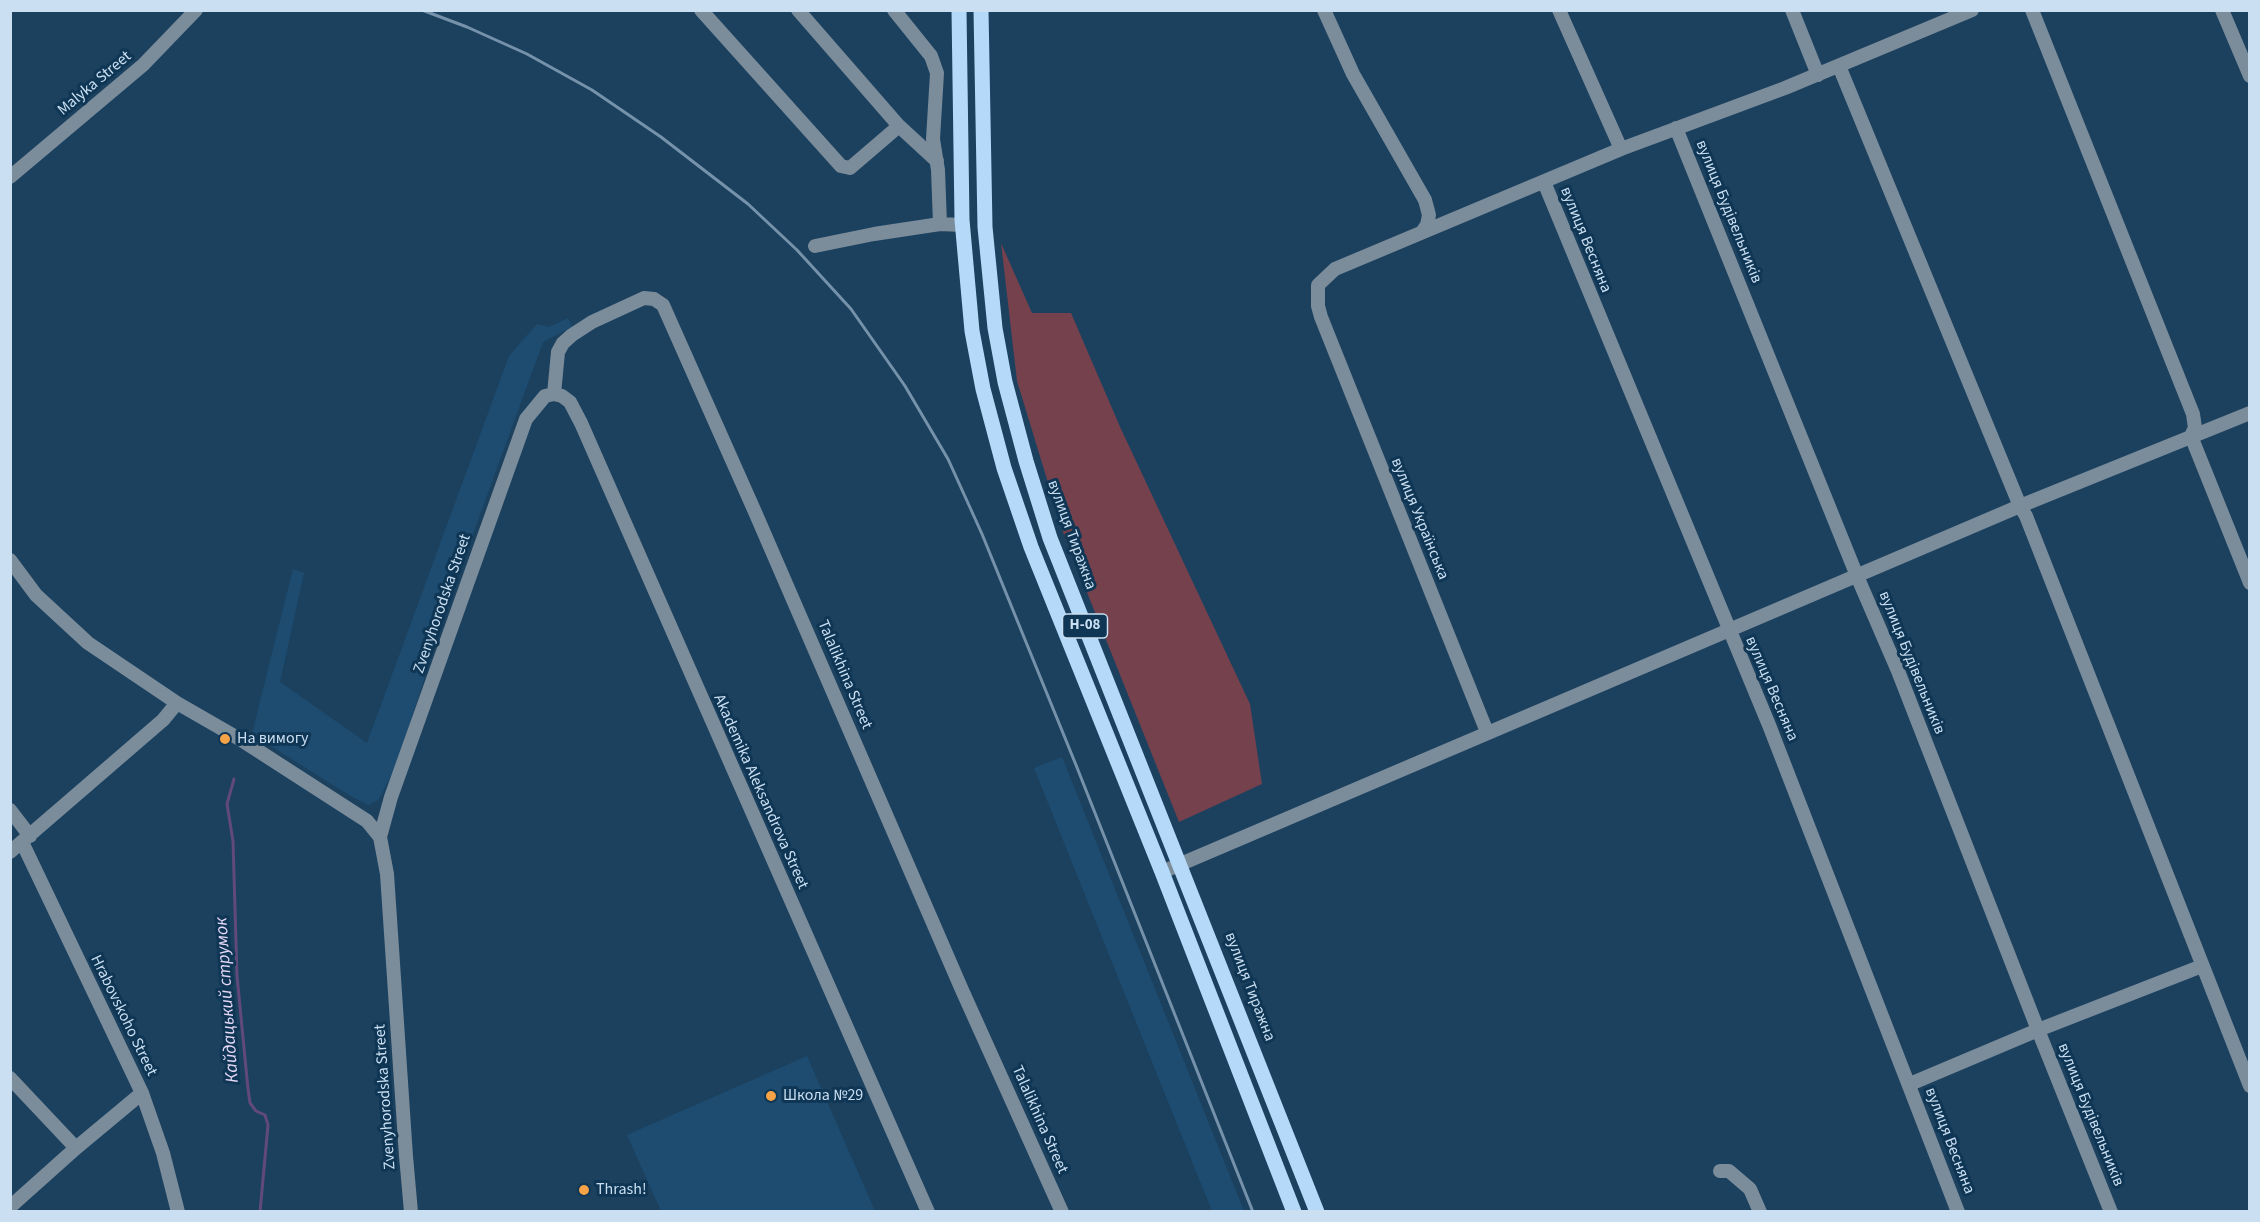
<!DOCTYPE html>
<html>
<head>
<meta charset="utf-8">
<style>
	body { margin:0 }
	#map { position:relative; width:2260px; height:1222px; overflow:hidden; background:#1b415f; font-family:"Source Sans 3",sans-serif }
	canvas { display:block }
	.frame { position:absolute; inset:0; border:12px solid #cadff2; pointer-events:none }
</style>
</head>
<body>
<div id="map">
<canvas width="2260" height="1222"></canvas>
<div class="frame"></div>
</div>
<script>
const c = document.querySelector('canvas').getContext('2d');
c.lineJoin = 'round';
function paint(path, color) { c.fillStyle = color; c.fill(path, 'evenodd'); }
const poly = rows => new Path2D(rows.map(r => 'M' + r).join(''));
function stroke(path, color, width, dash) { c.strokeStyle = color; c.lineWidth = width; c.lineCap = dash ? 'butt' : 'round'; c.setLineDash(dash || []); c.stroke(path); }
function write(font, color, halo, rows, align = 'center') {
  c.font = font + ' "Source Sans 3",sans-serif'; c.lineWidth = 6; c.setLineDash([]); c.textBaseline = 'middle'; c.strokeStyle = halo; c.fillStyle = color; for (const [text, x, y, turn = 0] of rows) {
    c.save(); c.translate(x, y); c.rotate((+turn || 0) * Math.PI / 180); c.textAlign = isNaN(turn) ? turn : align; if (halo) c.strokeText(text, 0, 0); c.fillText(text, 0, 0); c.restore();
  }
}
const built = poly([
	[568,318,572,327,543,342,450,597,396,767,378,800,368,805,349,795,252,734,293,569,304,573,280,682,367,743,509,356,537,324,549,327],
	[1062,757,1244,1211,1212,1211,1034,768],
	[807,1056,875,1211,661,1211,627,1135]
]);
const green = poly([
	[1001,243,1032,313,1071,313,1121,429,1250,704,1262,784,1179,822,1064,535,1017,381]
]);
const stream = poly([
	[234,779,227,804,233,841,237,976,248,1089,250,1103,256,1111,265,1115,268,1125,260,1212]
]);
const minor = poly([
	[701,10,841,166,850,168,899,126],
	[798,10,899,126,937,161],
	[894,10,931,56,937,73,933,139,938,170,940,224],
	[1324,10,1353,74,1425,200,1429,215,1427,225,1422,232],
	[1559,10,1621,149],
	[1792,10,1818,75],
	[2032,10,2193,414,2195,428,2191,436,2250,583],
	[2222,10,2250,76],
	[1839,66,2020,506,2026,516,2250,1086],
	[1676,128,1857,576,1898,671,2038,1030,2111,1212],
	[10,177,143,65,196,10],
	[1544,182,1769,725,1958,1212],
	[815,246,874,234,940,224,962,225],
	[554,394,558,352,563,343,572,335,592,322,644,298,654,299,663,305,755,512,962,990,1062,1212],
	[10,560,36,595,88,643,177,703,243,741,367,821,380,837],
	[1487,732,1321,317,1318,306,1318,285,1335,269,1621,149,1785,88,1972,10],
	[10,810,30,836],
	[22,842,142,1093,163,1153,178,1212],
	[10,852,163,720,177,703],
	[1162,872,2020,506,2250,413],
	[10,1078,76,1148],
	[1910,1084,2038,1030,2202,966],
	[1720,1171,1729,1171,1750,1189,1760,1212],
	[10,1207,76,1148,142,1093],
	[411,1212,406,1156,387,874,380,837,391,797,526,419,545,396,554,394,562,396,570,402,581,423,928,1212]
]);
const major = poly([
	[959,10,962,220,972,331,983,389,1004,468,1031,547,1162,872,1294,1212],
	[981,10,985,227,995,328,1005,382,1026,461,1050,538,1317,1212]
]);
const rail = poly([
	[422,10,467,27,527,54,592,90,661,137,748,204,797,250,851,309,905,386,948,459,982,534,1076,765,1253,1212]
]);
const markers = [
	[225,739,6,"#f6a246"],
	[771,1096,6,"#f6a246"],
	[584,1190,6,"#f6a246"]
];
const shields = [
	[1085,626,45]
];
const shieldNames = [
	["Н-08",1085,626]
];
const streetNames = [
	["Malyka Street",95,84,-40],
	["вулиця Будівельників",1728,212,68],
	["вулиця Весняна",1585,240,68],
	["вулиця Українська",1419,519,68],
	["вулиця Тиражна",1071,535,70],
	["Zvenyhorodska Street",443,604,-71],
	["вулиця Будівельників",1911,663,68],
	["Talalikhina Street",844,675,67],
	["вулиця Весняна",1771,689,67],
	["Akademika Aleksandrova Street",760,792,66],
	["вулиця Тиражна",1249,987,69],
	["Hrabovskoho Street",123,1016,64],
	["Zvenyhorodska Street",386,1097,-94],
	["вулиця Будівельників",2090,1115,68],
	["Talalikhina Street",1039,1120,66],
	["вулиця Весняна",1949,1141,69]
];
const poiNames = [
	["На вимогу",237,739],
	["Школа №29",783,1096],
	["Thrash!",596,1190]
];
const waterNames = [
	["Кайдацький струмок",228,1000,-94]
];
paint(built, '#1e4c70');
paint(green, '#74414d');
stroke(stream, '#614a7b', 3);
stroke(minor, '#7b8c9b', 14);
stroke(major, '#b5d9f9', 15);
stroke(rail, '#7592aa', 3);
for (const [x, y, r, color] of markers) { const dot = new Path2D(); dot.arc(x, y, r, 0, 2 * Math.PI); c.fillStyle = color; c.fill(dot); stroke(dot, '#0f3654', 2); }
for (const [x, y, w] of shields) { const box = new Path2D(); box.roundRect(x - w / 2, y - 12, w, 24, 4.5); c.fillStyle = '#0f3654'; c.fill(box); stroke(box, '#cadff2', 1.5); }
write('bold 15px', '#cadff2', null, shieldNames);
write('16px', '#cadff2', '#0f3654', streetNames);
write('16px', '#cadff2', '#0f3654', poiNames, 'left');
write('italic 18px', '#e6d8f7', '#0f3654', waterNames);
</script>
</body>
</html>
